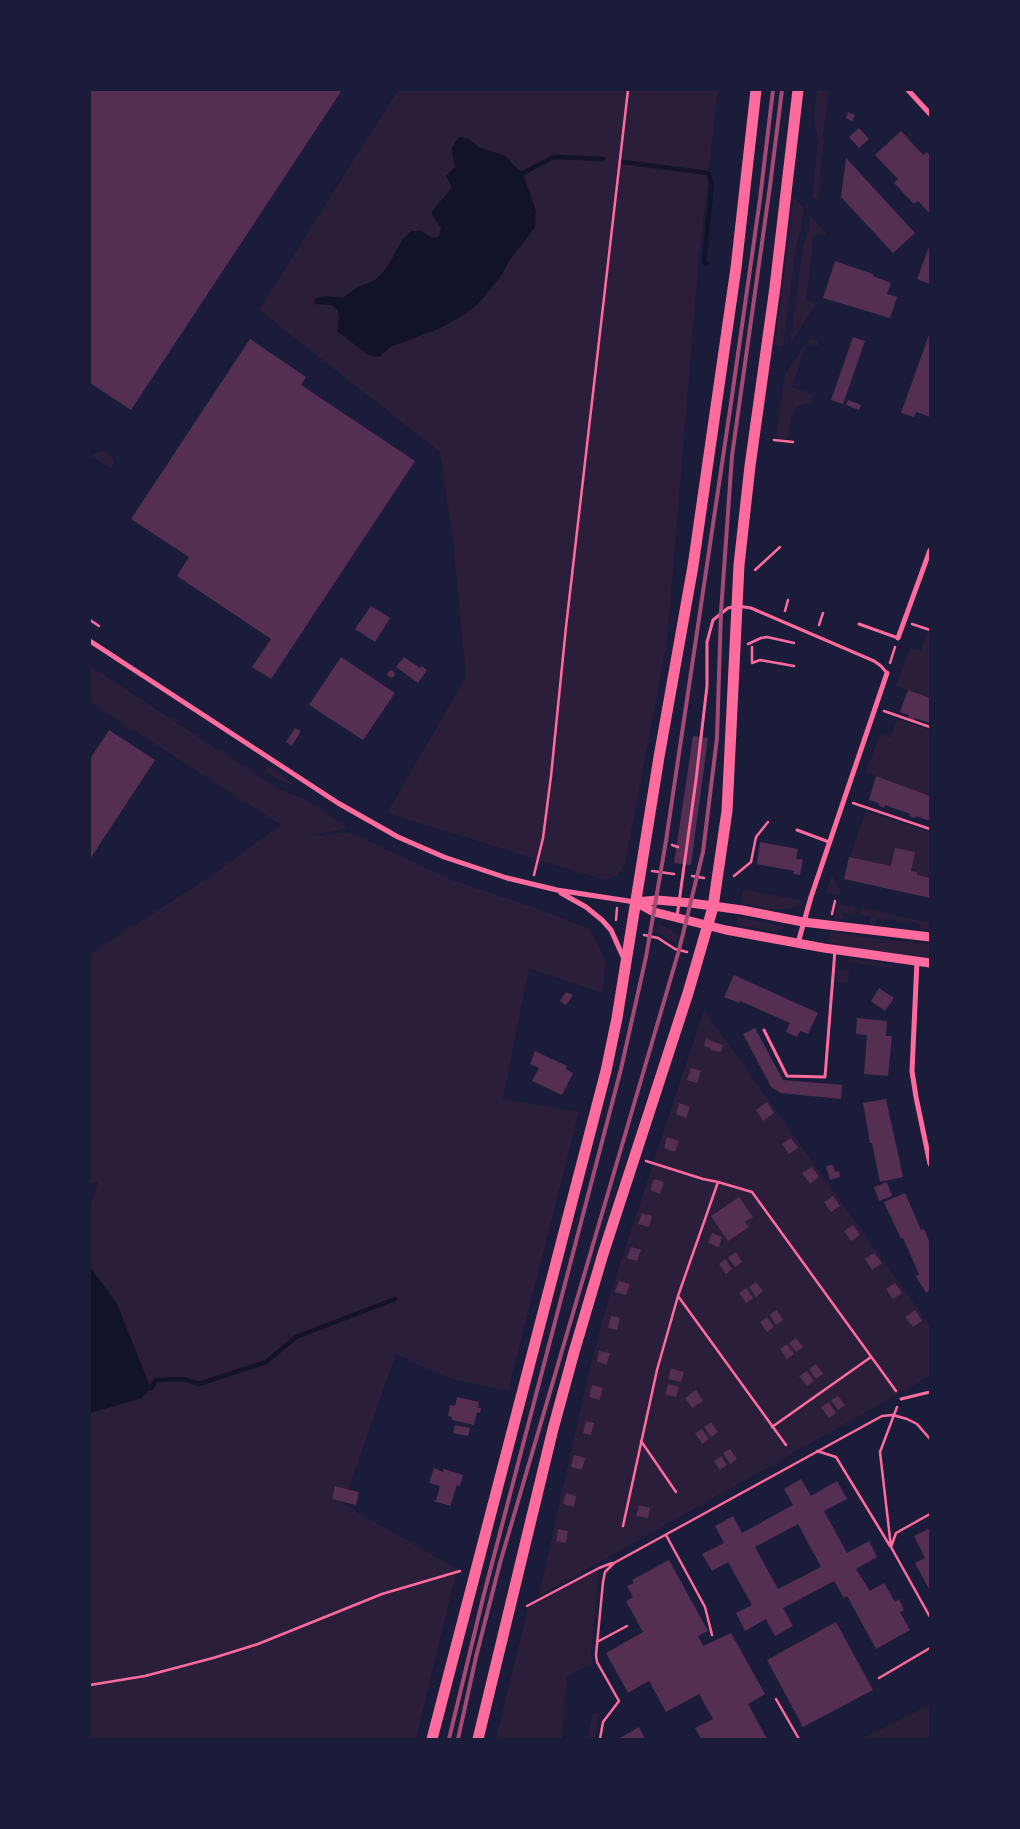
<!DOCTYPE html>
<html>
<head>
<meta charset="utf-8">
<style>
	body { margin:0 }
	#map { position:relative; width:1020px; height:1829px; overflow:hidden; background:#1b1b3a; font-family:Lora,serif }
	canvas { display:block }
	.frame { position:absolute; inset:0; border:91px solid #1b1b3a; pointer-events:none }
</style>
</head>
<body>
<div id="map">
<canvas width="1020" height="1829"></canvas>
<div class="frame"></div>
</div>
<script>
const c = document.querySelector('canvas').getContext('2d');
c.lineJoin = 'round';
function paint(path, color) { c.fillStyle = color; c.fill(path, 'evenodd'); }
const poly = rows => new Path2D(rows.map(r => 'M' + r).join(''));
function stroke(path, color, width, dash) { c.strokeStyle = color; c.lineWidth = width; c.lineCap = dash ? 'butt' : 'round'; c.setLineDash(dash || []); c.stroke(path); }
const green = poly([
	[398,90,718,90,698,269,667,642,625,864,617,876,604,880,387,813,466,677,453,540,440,452,259,310],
	[460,137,469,139,480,148,506,156,513,165,523,173,531,233,508,262,503,273,449,324,390,347,379,357,375,357,337,330,339,318,338,310,317,297,327,296,343,298,360,286,375,280,389,266,403,239,421,231,428,237,435,238,439,237,441,228,435,219,438,205,451,189,451,185,446,176,455,167,455,162,451,152,456,141],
	[817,90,828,90,826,120,824,122,823,138,824,138,818,202,812,197,818,143,814,118],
	[794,197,804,208,801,229,796,246,783,347,775,345],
	[810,216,826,233,825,235,814,234,806,300,815,302,816,304,790,344,803,246,809,229],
	[813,339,818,341,818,345,817,346,807,343,792,387,814,395,811,404,806,403,798,406,792,414,788,438,785,439,776,438,785,374,807,342],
	[102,451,107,452,113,459,114,463,111,469,92,456,97,452],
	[927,632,930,633,930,698,896,686,910,648,921,651],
	[90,666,269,783,281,790,306,800,348,828,304,837,349,832,454,881,538,909,590,929,606,961,602,993,529,968,503,1099,579,1112,508,1391,451,1379,396,1354,343,1504,457,1569,416,1739,90,1739,90,1413,142,1398,117,1304,90,1267,90,1206,98,1182,90,1183,90,954,214,874,281,825,90,702],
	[897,719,930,730,930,796,866,772,880,734,890,738],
	[269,767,297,786,279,780,266,772],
	[866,811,930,832,930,878,917,875,917,872,850,857],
	[832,875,836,885,841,889,839,895,826,893],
	[743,890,802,900,798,905,788,909,769,909,741,903],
	[839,904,856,907,855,914,844,913,842,920,835,919,837,905],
	[861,908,930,923,930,930,920,929,920,923,877,919,875,924,871,924,871,916,860,915],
	[738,917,772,924,784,927,784,929,773,931,736,925],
	[657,923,664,926,676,934,678,937,677,943,655,931],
	[831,932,876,939,930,944,930,958,844,946,829,941],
	[848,958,892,966,891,968,848,962],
	[838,970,849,971,848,983,837,982],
	[704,1010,930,1326,930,1376,539,1596,589,1371,609,1297],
	[599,1569,591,1653,593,1662,567,1677,562,1739,496,1739,528,1608],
	[930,1705,930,1739,862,1739],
	[593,1712,599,1713,595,1739,588,1739]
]);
const water = poly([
	[460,137,469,139,480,148,506,156,513,165,523,173,536,211,535,227,508,262,503,273,493,286,478,304,464,315,438,329,390,347,379,357,368,355,338,332,339,318,338,310,332,305,315,304,314,299,327,296,343,298,356,288,375,280,384,272,403,239,411,231,421,231,432,238,439,237,441,228,432,215,432,211,451,189,451,185,446,176,455,167,452,148,456,141],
	[90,1267,117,1304,151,1388,142,1398,90,1413]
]);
const stream = poly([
	[623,162,708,173,712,183,704,262,706,264],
	[523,173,554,157,603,159],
	[151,1388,156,1380,183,1379,199,1384,266,1362,296,1337,395,1299]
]);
const building = poly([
	[90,90,342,90,131,410,90,383],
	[848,112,855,115,852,121,846,118],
	[859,128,869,139,859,148,849,137],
	[901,131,923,155,927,152,930,156,930,214,918,201,914,204,894,183,898,179,875,155],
	[846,158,915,233,893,253,841,197],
	[930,244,930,284,917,279],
	[835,261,873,274,873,276,891,283,887,294,897,297,890,318,823,298],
	[930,332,930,417,916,412,914,417,901,413],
	[853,337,865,341,843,404,831,400],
	[250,339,306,377,301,385,415,461,271,679,252,667,271,639,177,576,189,557,131,519],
	[848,400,861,405,859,410,846,405],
	[371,606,390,618,375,642,355,629],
	[341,657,395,693,363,740,309,705],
	[404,657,420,668,422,666,427,670,418,683,396,667],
	'387.5 674a3.5 3.5 0 1 1 7 0a3.5 3.5 0 1 1-7 0Z',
	[908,690,930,698,930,723,915,718,914,720,908,717,909,715,900,712],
	[295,728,301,731,292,746,286,742],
	[109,730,155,760,90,859,90,759],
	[693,736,708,738,691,865,674,863],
	[876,776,930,796,930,821,916,816,915,818,909,816,910,814,885,805,884,808,878,805,879,803,869,800],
	[760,842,798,849,796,859,803,859,800,875,793,874,794,871,757,864],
	[895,848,915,852,911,871,917,872,917,875,930,878,930,898,844,879,849,857,891,866],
	[734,975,818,1013,808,1034,800,1031,797,1037,786,1032,790,1023,740,1001,739,1003,724,997],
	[879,988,894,998,885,1011,871,1001],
	[566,992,573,995,566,1005,560,1001],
	[857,1018,887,1021,886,1036,892,1036,888,1076,864,1074,867,1035,856,1034],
	[755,1028,783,1080,842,1085,841,1099,781,1093,771,1087,743,1034],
	[706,1039,723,1045,721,1052,710,1050,711,1048,704,1046],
	[535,1051,567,1066,566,1069,573,1073,562,1095,532,1081,539,1068,530,1064],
	[691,1068,701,1071,697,1083,687,1080],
	[886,1099,903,1177,880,1182,872,1143,870,1143,863,1103],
	[767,1102,774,1113,763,1121,756,1110],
	[679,1103,690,1107,686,1118,676,1114],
	[667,1137,679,1141,675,1152,664,1148],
	[791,1138,798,1148,789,1154,782,1144],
	[833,1165,835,1172,839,1171,840,1177,830,1180,826,1166],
	[812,1167,819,1177,810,1184,802,1173],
	[654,1179,664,1182,660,1194,650,1190],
	[887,1182,892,1196,879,1201,874,1187],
	[905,1193,921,1230,924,1229,930,1243,930,1290,926,1293,916,1276,919,1274,903,1238,901,1239,884,1202],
	[833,1196,840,1206,831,1212,824,1202],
	[739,1197,753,1217,745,1222,749,1227,728,1241,711,1216],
	[642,1213,652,1216,649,1227,638,1224],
	[853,1225,860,1235,851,1241,844,1231],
	[712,1233,722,1237,719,1247,708,1243],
	[631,1247,641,1250,637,1261,627,1258],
	[736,1252,742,1262,735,1267,728,1257],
	[874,1253,882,1263,872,1270,865,1259],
	[725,1259,732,1269,726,1274,719,1264],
	[619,1281,630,1284,626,1295,615,1292],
	[756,1282,763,1291,756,1297,749,1287],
	[895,1283,902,1293,893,1299,886,1289],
	[746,1288,753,1298,746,1303,739,1293],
	[777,1310,783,1320,776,1325,770,1315],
	[915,1310,922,1321,913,1327,905,1317],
	[611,1316,620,1318,617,1330,608,1328],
	[767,1317,774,1327,767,1332,760,1322],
	[796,1338,803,1347,796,1352,789,1343],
	[787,1344,794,1354,787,1359,780,1349],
	[599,1351,610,1353,607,1364,597,1362],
	[816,1364,823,1374,816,1379,809,1369],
	[671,1368,684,1372,681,1382,668,1379],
	[807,1371,814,1381,807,1386,799,1376],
	[668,1384,679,1387,676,1397,665,1394],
	[592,1385,603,1388,600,1400,589,1397],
	[696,1390,703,1401,692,1408,685,1398],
	[838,1396,845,1405,838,1410,831,1400],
	[457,1397,479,1402,478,1408,481,1408,480,1413,477,1412,474,1425,452,1420,452,1417,448,1416,450,1405,455,1406],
	[829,1402,836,1413,829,1418,821,1407],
	[586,1421,594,1423,591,1435,583,1433],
	[711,1422,718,1432,711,1437,704,1427],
	[455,1425,470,1428,468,1436,453,1433],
	[702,1429,709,1439,702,1444,695,1433],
	[730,1449,737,1459,730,1464,723,1453],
	[574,1455,585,1458,582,1470,571,1467],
	[721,1456,727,1465,720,1470,714,1461],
	[434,1468,443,1472,444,1469,463,1475,460,1486,457,1485,451,1504,451,1506,433,1501,436,1500,440,1486,429,1483],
	[801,1479,811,1496,837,1481,847,1499,824,1511,847,1553,869,1541,877,1557,856,1569,870,1591,884,1583,895,1602,899,1599,904,1610,900,1612,910,1630,876,1649,847,1596,844,1598,834,1581,783,1608,793,1626,775,1636,766,1619,745,1631,736,1613,752,1605,728,1562,712,1571,702,1554,724,1543,715,1526,733,1516,742,1533,793,1505,784,1489],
	[798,1524,821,1567,778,1589,755,1547],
	[335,1486,359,1492,356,1505,332,1499],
	[566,1493,576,1496,574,1507,563,1504],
	[639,1505,650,1508,648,1518,636,1516],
	[930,1528,930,1591,915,1563,925,1558,914,1536],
	[558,1529,568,1531,566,1543,556,1541],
	[669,1560,708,1631,698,1636,703,1646,731,1633,765,1694,748,1704,767,1739,701,1739,695,1728,713,1719,699,1694,666,1712,649,1681,628,1693,606,1653,643,1632,626,1601,633,1597,627,1586,634,1583,632,1580],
	[836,1622,873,1690,803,1727,767,1660],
	[639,1727,645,1739,618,1739]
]);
const path = poly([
	[774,440,793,442],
	[755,570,780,547],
	[785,611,788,600],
	[90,620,99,626],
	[912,624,930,630],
	[819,625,823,613],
	[748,644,761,638,767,637,794,643],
	[752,647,752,661],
	[752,663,760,660,794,666],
	[890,663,895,647],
	[884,711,930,727],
	[853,803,930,829],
	[672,845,678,847],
	[652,871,674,874],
	[534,875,543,838,551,776,566,627,628,90],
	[692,876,704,878],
	[734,876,751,862,756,837,768,822],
	[832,914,835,901],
	[616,920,617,908],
	[644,935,658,938,675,949,687,952],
	[646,1161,703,1179,718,1182],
	[678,1296,786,1445],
	[772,1427,871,1357],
	[641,1441,676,1492],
	[817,1451,836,1457,890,1546],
	[930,1514,896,1533,891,1547,930,1617],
	[623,1526,657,1370,678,1296,718,1182,752,1192,896,1391],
	[666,1535,705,1607,712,1635],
	[891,1547,880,1452,897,1407],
	[527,1606,599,1568,612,1563],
	[597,1642,627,1626],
	[879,1678,930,1648],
	[90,1685,145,1676,213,1658,258,1644,382,1594,460,1571],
	[776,1699,799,1739],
	[600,1739,603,1722,619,1701,597,1662,596,1655,603,1582,605,1572,614,1563,882,1416,893,1415,907,1419,917,1424,930,1439]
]);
const service = poly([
	[859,624,898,638],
	[797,830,829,842],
	[677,917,696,780,707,686,707,642,713,620,728,608,737,606,751,608,874,661,881,666,887,673],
	[764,1030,787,1076,825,1077,835,950],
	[901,1399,930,1392]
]);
const minor = poly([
	[908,90,930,114],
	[898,638,930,550],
	[90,641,338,803,398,837,444,857,507,878,557,890,635,902],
	[561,893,586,907,602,920,611,930,624,959],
	[798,943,811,897,887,673],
	[917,961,912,1071,916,1097,930,1164]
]);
const tertiary = poly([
	[636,902,654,912,726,930,824,948,930,963],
	[636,902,657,900,691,903,742,910,803,922,930,937]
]);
const primary = poly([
	[432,1739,606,1071,617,1018,659,757,693,566,736,268,756,90],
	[478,1739,553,1429,574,1352,603,1254,688,993,713,907,727,811,739,565,750,466,775,287,798,90]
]);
const rail = poly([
	[449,1739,483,1598,621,1069,646,957,666,841,731,403,760,199,773,90],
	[458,1739,476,1657,500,1563,679,950,703,852,717,738,721,612,732,456,770,186,782,90]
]);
paint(green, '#2a1e3b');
paint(water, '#12122b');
stroke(stream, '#12122b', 4.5);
paint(building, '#542f53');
stroke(path, '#ff6b9d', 2.5);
stroke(service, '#ff6b9d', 3);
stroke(minor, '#ff6b9d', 5);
stroke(tertiary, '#ff6b9d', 9);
stroke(primary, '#ff6b9d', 11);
stroke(rail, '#a44b75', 4);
</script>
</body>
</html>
